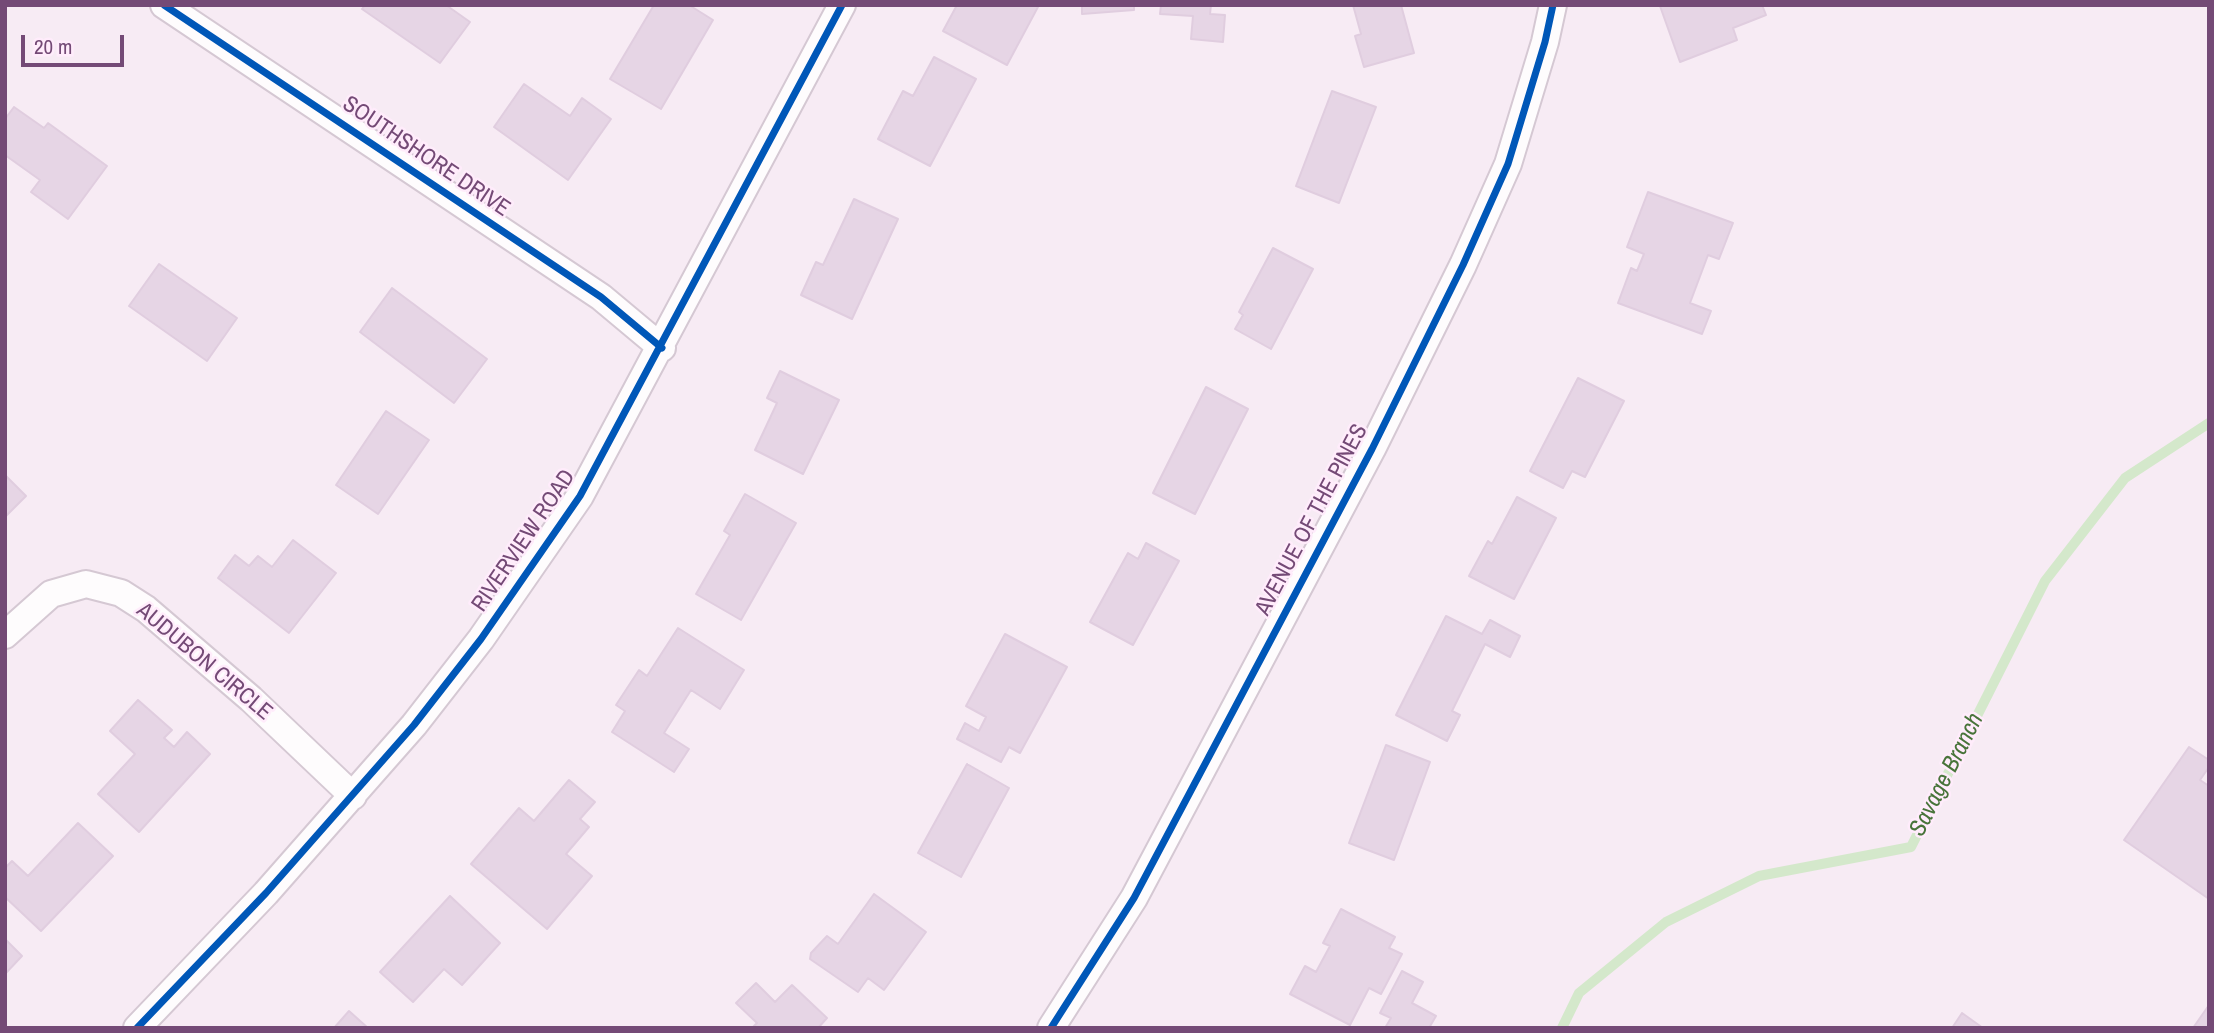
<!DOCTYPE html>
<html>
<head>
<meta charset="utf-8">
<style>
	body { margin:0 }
	#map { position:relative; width:2214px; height:1033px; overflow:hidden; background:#f7ebf4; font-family:"Archivo Narrow",sans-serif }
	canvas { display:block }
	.frame { position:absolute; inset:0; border:7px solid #744a76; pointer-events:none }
	.scale { position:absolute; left:21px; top:35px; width:103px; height:32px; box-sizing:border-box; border:4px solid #744a76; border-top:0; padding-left:9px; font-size:21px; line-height:24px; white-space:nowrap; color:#744a76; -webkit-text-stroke:5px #ffecfb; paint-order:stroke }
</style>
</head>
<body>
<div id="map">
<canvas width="2214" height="1033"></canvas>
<div class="frame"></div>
<div class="scale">20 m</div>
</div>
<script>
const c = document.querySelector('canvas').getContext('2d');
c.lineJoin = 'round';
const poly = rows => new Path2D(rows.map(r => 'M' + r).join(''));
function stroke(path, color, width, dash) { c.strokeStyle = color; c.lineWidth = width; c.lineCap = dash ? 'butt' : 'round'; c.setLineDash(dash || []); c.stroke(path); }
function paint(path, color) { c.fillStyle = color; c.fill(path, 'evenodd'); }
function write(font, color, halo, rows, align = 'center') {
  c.font = font + ' "Archivo Narrow",sans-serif'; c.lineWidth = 5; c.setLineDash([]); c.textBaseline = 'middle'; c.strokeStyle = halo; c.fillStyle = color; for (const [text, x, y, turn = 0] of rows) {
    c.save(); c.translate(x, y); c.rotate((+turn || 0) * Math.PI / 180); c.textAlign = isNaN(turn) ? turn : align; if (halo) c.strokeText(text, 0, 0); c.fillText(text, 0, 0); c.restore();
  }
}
const stream = poly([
	[1562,1028,1579,993,1666,922,1759,876,1911,847,2045,581,2125,478,2209,423]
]);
const building = poly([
	[365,5,446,5,470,22,440,63,362,9,365,5],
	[654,5,689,5,713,20,661,109,610,79,654,5],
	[957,5,1039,5,1007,65,943,31,957,5],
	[1082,5,1134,5,1134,10,1082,14,1082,5],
	[1161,5,1211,5,1210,14,1225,15,1223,42,1191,39,1193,16,1160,14,1161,5],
	[1353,5,1401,5,1414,53,1364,67,1355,36,1361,34,1353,5],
	[1762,5,1766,15,1733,28,1737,40,1680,62,1660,6,1762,5],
	[934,57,976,79,930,166,878,139,903,91,913,96,934,57],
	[524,84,570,116,582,98,611,119,568,180,494,127,524,84],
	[1332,91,1376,107,1339,203,1296,186,1332,91],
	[14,107,44,128,48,123,107,166,68,219,31,192,40,180,5,155,5,119,14,107],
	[1648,192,1733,223,1719,259,1708,255,1690,303,1711,311,1702,334,1618,303,1631,268,1637,271,1644,254,1627,247,1648,192],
	[854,199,898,219,852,319,801,295,816,262,823,265,854,199],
	[1273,248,1313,269,1271,349,1235,329,1243,315,1239,312,1273,248],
	[159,264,237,318,207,361,129,306,159,264],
	[392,288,487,359,454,403,360,332,392,288],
	[780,371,839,400,803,474,755,450,777,403,767,398,780,371],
	[1578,378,1624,401,1585,477,1572,471,1563,488,1530,471,1578,378],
	[1206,387,1248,409,1195,514,1153,493,1206,387],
	[386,411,429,440,378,514,336,485,386,411],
	[5,475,26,496,5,517,5,475],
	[745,494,796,523,741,620,696,594,730,535,724,531,745,494],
	[1517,497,1556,518,1514,599,1469,576,1488,541,1492,544,1517,497],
	[293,540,336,573,289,633,218,578,235,555,249,566,258,556,272,567,293,540],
	[1146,543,1179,561,1133,645,1090,622,1128,553,1138,559,1146,543],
	[1446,616,1482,634,1490,620,1520,636,1510,657,1485,644,1452,711,1460,715,1447,741,1396,715,1446,616],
	[678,628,744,670,720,709,691,690,664,733,689,749,674,772,612,732,625,711,616,705,639,670,647,676,678,628],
	[1005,634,1067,667,1020,753,1009,747,1001,762,957,739,965,723,979,731,986,717,966,706,1005,634],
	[138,700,172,730,164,738,174,747,187,732,210,754,139,832,98,794,135,754,110,731,138,700],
	[1386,745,1430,762,1394,860,1349,843,1386,745],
	[2189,747,2209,760,2209,767,2200,780,2209,786,2209,899,2124,840,2189,747],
	[967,764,1009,788,961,877,918,853,967,764],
	[569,780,595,802,580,819,589,827,566,854,592,876,547,929,471,864,519,808,534,821,569,780],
	[78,823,113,856,41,931,5,897,5,868,12,861,28,876,78,823],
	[874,894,926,932,884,990,868,978,858,992,810,959,811,953,827,936,838,944,874,894],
	[450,896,500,943,462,985,444,969,413,1002,380,972,450,896],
	[1341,909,1395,937,1389,948,1402,954,1381,994,1369,988,1350,1025,1290,994,1305,966,1316,972,1330,946,1323,943,1341,909],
	[5,939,22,956,5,974,5,939],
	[1402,971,1423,982,1412,1003,1436,1016,1429,1028,1385,1028,1391,1018,1380,1013,1402,971],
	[756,983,775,1002,792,985,827,1018,818,1028,752,1028,757,1023,736,1003,756,983],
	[2209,1005,2209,1028,2193,1028,2209,1005],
	[349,1011,368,1028,334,1028,349,1011],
	[1962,1013,1983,1028,1952,1028,1962,1013]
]);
const street = poly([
	[164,5,601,297,662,348],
	[5,635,51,594,86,584,121,593,146,609,251,699,353,796],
	[137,1028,266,893,414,725,481,639,580,496,842,5],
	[1051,1028,1134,898,1372,449,1463,265,1508,164,1545,42,1553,5]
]);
const cycleway = poly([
	[164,5,601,297,662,348],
	[137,1028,266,893,414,725,481,639,580,496,842,5],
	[1051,1028,1134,898,1372,449,1463,265,1508,164,1545,42,1553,5]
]);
const streetNames = [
	["SOUTHSHORE DRIVE",426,157,34],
	["AVENUE OF THE PINES",1312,520,-62],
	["RIVERVIEW ROAD",524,541,-56],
	["AUDUBON CIRCLE",204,662,40]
];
const waterNames = [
	["Savage Branch",1947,775,-63]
];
stroke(stream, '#d4e8cb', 10);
paint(building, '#e6d5e5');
stroke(building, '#e0cddf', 2);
stroke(street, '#d5c8d3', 30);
stroke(street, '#fefcfd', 26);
stroke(cycleway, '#0057b8', 7);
write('23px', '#744a76', '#ffecfb', streetNames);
write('italic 24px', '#48743a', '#ffecfb', waterNames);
</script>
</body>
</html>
